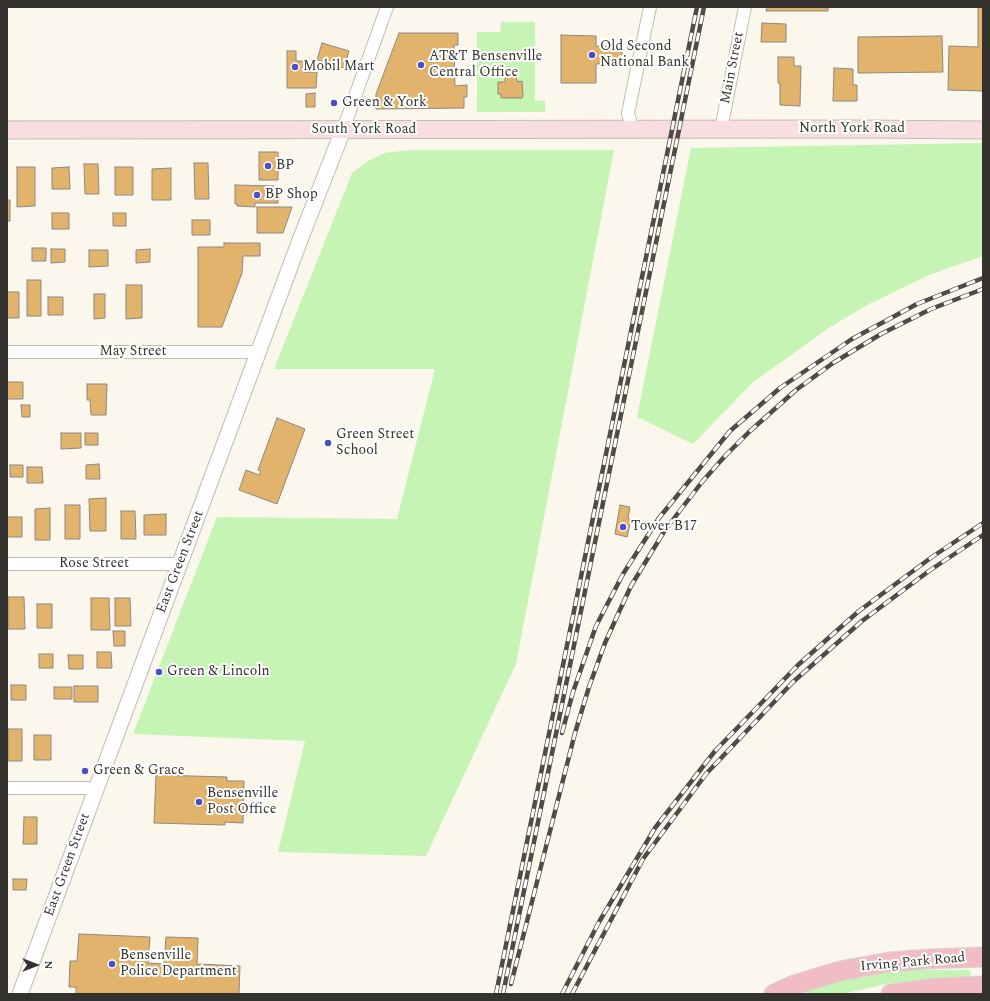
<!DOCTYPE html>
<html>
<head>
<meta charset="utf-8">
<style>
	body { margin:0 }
	#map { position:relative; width:990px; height:1001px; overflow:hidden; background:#fbf7ed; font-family:Spectral,serif }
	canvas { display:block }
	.frame { position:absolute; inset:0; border:8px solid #33322e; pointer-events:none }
	.north { position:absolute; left:16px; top:945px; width:40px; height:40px; -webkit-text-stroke:3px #fff; paint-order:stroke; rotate:90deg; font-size:11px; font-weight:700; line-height:16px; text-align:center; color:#33322e }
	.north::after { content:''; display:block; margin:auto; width:14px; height:18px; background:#33322e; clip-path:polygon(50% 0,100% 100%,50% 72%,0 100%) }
</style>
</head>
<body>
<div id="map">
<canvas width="990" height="1001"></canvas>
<div class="frame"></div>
<div class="north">N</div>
</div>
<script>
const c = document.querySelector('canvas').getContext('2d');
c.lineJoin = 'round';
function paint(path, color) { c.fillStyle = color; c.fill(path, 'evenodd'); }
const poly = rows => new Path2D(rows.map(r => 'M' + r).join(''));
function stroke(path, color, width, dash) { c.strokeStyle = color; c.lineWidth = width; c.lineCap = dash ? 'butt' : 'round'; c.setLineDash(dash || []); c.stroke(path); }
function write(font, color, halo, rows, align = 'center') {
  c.font = font + ' Spectral,serif'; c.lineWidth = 4; c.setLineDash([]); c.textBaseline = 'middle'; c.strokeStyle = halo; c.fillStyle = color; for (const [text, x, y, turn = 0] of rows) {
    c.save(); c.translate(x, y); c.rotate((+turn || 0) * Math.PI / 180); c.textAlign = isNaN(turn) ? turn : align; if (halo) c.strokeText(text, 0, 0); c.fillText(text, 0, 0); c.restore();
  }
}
const green = poly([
	[501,22,535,22,535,101,545,101,545,112,477,112,477,32,500,32],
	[515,78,518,78,518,82,522,82,523,96,521,98,501,98,501,94,498,94,498,82,505,82],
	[983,143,983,256,929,275,867,305,827,329,751,384,693,444,637,417,691,148],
	[411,150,614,150,516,664,426,856,278,852,305,741,133,734,217,517,397,519,435,369,274,369,352,173,366,162,384,153],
	[913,970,970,970,971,977,917,980,887,984,842,994,807,994,806,991,850,978,884,972]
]);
const building = poly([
	[767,7,828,7,828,11,766,11,767,7],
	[978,7,983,7,983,91,948,90,949,46,978,47,978,7],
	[762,23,786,24,786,42,761,42,762,23],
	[399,33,458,33,458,45,454,45,455,86,467,85,467,97,464,97,464,108,376,109,376,94,399,33],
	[561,35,596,36,596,46,622,47,622,64,596,64,596,83,561,83,561,35],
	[942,36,943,72,858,73,858,37,942,36],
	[322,43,349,51,344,68,317,60,322,43],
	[287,51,296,51,296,61,304,61,303,72,317,72,316,88,287,88,287,51],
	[778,57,794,57,794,66,801,66,800,106,780,105,780,83,778,83,778,57],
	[834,68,853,69,853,85,857,85,857,101,833,101,834,68],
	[505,74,515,74,518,82,522,81,523,96,522,98,501,98,501,94,498,94,498,82,505,82,505,74],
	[315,93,315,107,306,107,306,94,315,93],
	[259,152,278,152,278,180,259,180,259,152],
	[194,163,208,163,209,199,195,199,194,163],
	[84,164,98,164,99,194,85,194,84,164],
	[17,167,35,167,35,206,17,207,17,167],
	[69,167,70,189,52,189,52,168,69,167],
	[115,167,133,167,133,195,115,195,115,167],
	[171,168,171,200,152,200,152,169,171,168],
	[235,185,274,186,274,187,278,187,278,203,255,203,255,207,237,206,237,204,235,204,235,185],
	[7,200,10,200,10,221,7,221,7,200],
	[257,207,292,207,283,233,257,233,257,207],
	[52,213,69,213,69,229,52,229,52,213],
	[113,213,126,213,126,226,113,226,113,213],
	[192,220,210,220,210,235,192,235,192,220],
	[224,243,260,243,260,256,243,256,242,273,222,327,198,327,198,247,224,247,224,243],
	[32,248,46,248,46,261,32,261,32,248],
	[51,249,65,249,65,262,51,263,51,249],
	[150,249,150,262,136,263,136,250,150,249],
	[89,250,108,250,108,266,89,267,89,250],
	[27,280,41,280,41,316,27,316,27,280],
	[126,285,142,285,142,318,126,319,126,285],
	[7,292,19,292,19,318,7,318,7,292],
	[94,294,105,294,105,318,94,319,94,294],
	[48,297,63,297,63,315,48,315,48,297],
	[7,382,23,382,23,399,7,399,7,382],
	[87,384,107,384,106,415,91,415,90,400,87,400,87,384],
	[21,405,30,405,30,417,22,417,21,405],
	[277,418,305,429,277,504,239,490,246,470,259,475,261,471,258,470,277,418],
	[61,433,81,433,81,448,61,449,61,433],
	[85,433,98,433,98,445,85,445,85,433],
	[99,464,100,479,86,479,86,465,99,464],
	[10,465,23,465,23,477,10,477,10,465],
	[27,467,42,467,43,483,27,483,27,467],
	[106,498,106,531,90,531,89,499,106,498],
	[65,505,80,505,80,539,65,539,65,505],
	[620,505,630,507,628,519,631,520,627,537,615,534,620,505],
	[50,508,50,540,35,540,35,509,50,508],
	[121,511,135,511,136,539,121,539,121,511],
	[166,514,166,535,144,535,144,515,166,514],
	[7,517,22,517,22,537,7,537,7,517],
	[8,597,24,597,25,629,8,629,8,597],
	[91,598,109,598,110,630,91,630,91,598],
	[115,598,130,598,131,626,115,626,115,598],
	[37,604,52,604,52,628,37,628,37,604],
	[113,631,125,631,125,646,114,646,113,631],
	[97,652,111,652,112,668,97,668,97,652],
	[39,654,53,654,53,668,39,668,39,654],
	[68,655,83,655,83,669,69,669,68,655],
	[11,685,26,685,26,700,11,700,11,685],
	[74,686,98,686,98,702,74,702,74,686],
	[54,687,72,687,72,699,54,699,54,687],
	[8,729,22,729,22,761,8,761,8,729],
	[34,735,51,735,51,760,34,760,34,735],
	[156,775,227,777,227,781,244,781,243,823,225,822,225,825,154,823,156,775],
	[24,817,37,817,37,844,23,844,24,817],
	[13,879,27,879,26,890,13,890,13,879],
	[79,934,150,937,148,963,164,964,166,937,198,938,197,964,240,966,239,994,76,994,76,987,69,987,70,961,77,961,79,934]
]);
const minor = poly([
	[632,129,628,113,650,7],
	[721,129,745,7],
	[343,130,387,7],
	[7,352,258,352],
	[7,564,180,564],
	[7,788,96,788]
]);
const tertiary = poly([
	[20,994,300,240,343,130]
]);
const secondary = poly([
	[7,130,865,129,983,130]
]);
const primary = poly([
	[774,994,794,985,840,971,889,962,928,959,983,957],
	[891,994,936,988,983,986]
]);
const rail = poly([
	[562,733,573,692,596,626,623,574,659,518,730,431,780,388,852,339,917,304,983,278],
	[511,984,575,733,589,687,605,643,619,612,631,586,665,530,702,482,725,456,749,432,796,390,833,363,881,334,931,309,983,289],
	[496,994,697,7],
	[503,994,704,7],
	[562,994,599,922,655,828,715,751,798,665,859,611,932,557,983,523],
	[572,994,643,859,706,774,793,682,862,621,929,571,983,535]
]);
const markers = [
	[592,55,4,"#4c4ec4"],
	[421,65,4,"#4c4ec4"],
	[295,67,4,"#4c4ec4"],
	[334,103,4,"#4c4ec4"],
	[268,166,4,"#4c4ec4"],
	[257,195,4,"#4c4ec4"],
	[328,443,4,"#4c4ec4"],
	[623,527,4,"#4c4ec4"],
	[159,672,4,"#4c4ec4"],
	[85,771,4,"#4c4ec4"],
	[199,802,4,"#4c4ec4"],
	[112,964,4,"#4c4ec4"]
];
const poiNames = [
	["Old Second",600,47],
	["National Bank",600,63],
	["AT&T Bensenville",429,57],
	["Central Office",429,73],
	["Mobil Mart",303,67],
	["Green & York",342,103],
	["BP",276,166],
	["BP Shop",265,195],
	["Green Street",336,435],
	["School",336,451],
	["Tower B17",631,527],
	["Green & Lincoln",167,672],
	["Green & Grace",93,771],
	["Bensenville",207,794],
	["Post Office",207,810],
	["Bensenville",120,956],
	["Police Department",120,972]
];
const streetNames = [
	["Main Street",733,68,-79],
	["North York Road",852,129],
	["South York Road",364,130],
	["May Street",133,352],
	["East Green Street",181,562,-69],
	["Rose Street",94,564],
	["East Green Street",68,865,-70],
	["Irving Park Road",913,963,-5]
];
paint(green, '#c5f4b4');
paint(building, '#e2b36d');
stroke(building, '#8e887f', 1);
stroke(minor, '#c2bdb4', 14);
stroke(tertiary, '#c2bdb4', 17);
stroke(secondary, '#c2bdb4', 19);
stroke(primary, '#d6d6d5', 21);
stroke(minor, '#fff', 12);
stroke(tertiary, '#fff', 15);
stroke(secondary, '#f8dde1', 17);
stroke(primary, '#f1bcc3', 19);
stroke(rail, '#4e4c48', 4.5);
stroke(rail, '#fff', 3, [9]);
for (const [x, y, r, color] of markers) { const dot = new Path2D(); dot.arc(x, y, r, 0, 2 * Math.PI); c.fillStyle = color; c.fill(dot); stroke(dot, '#fff', 1.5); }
write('14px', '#33322e', '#fff', poiNames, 'left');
write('14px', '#33322e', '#fff', streetNames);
</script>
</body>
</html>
